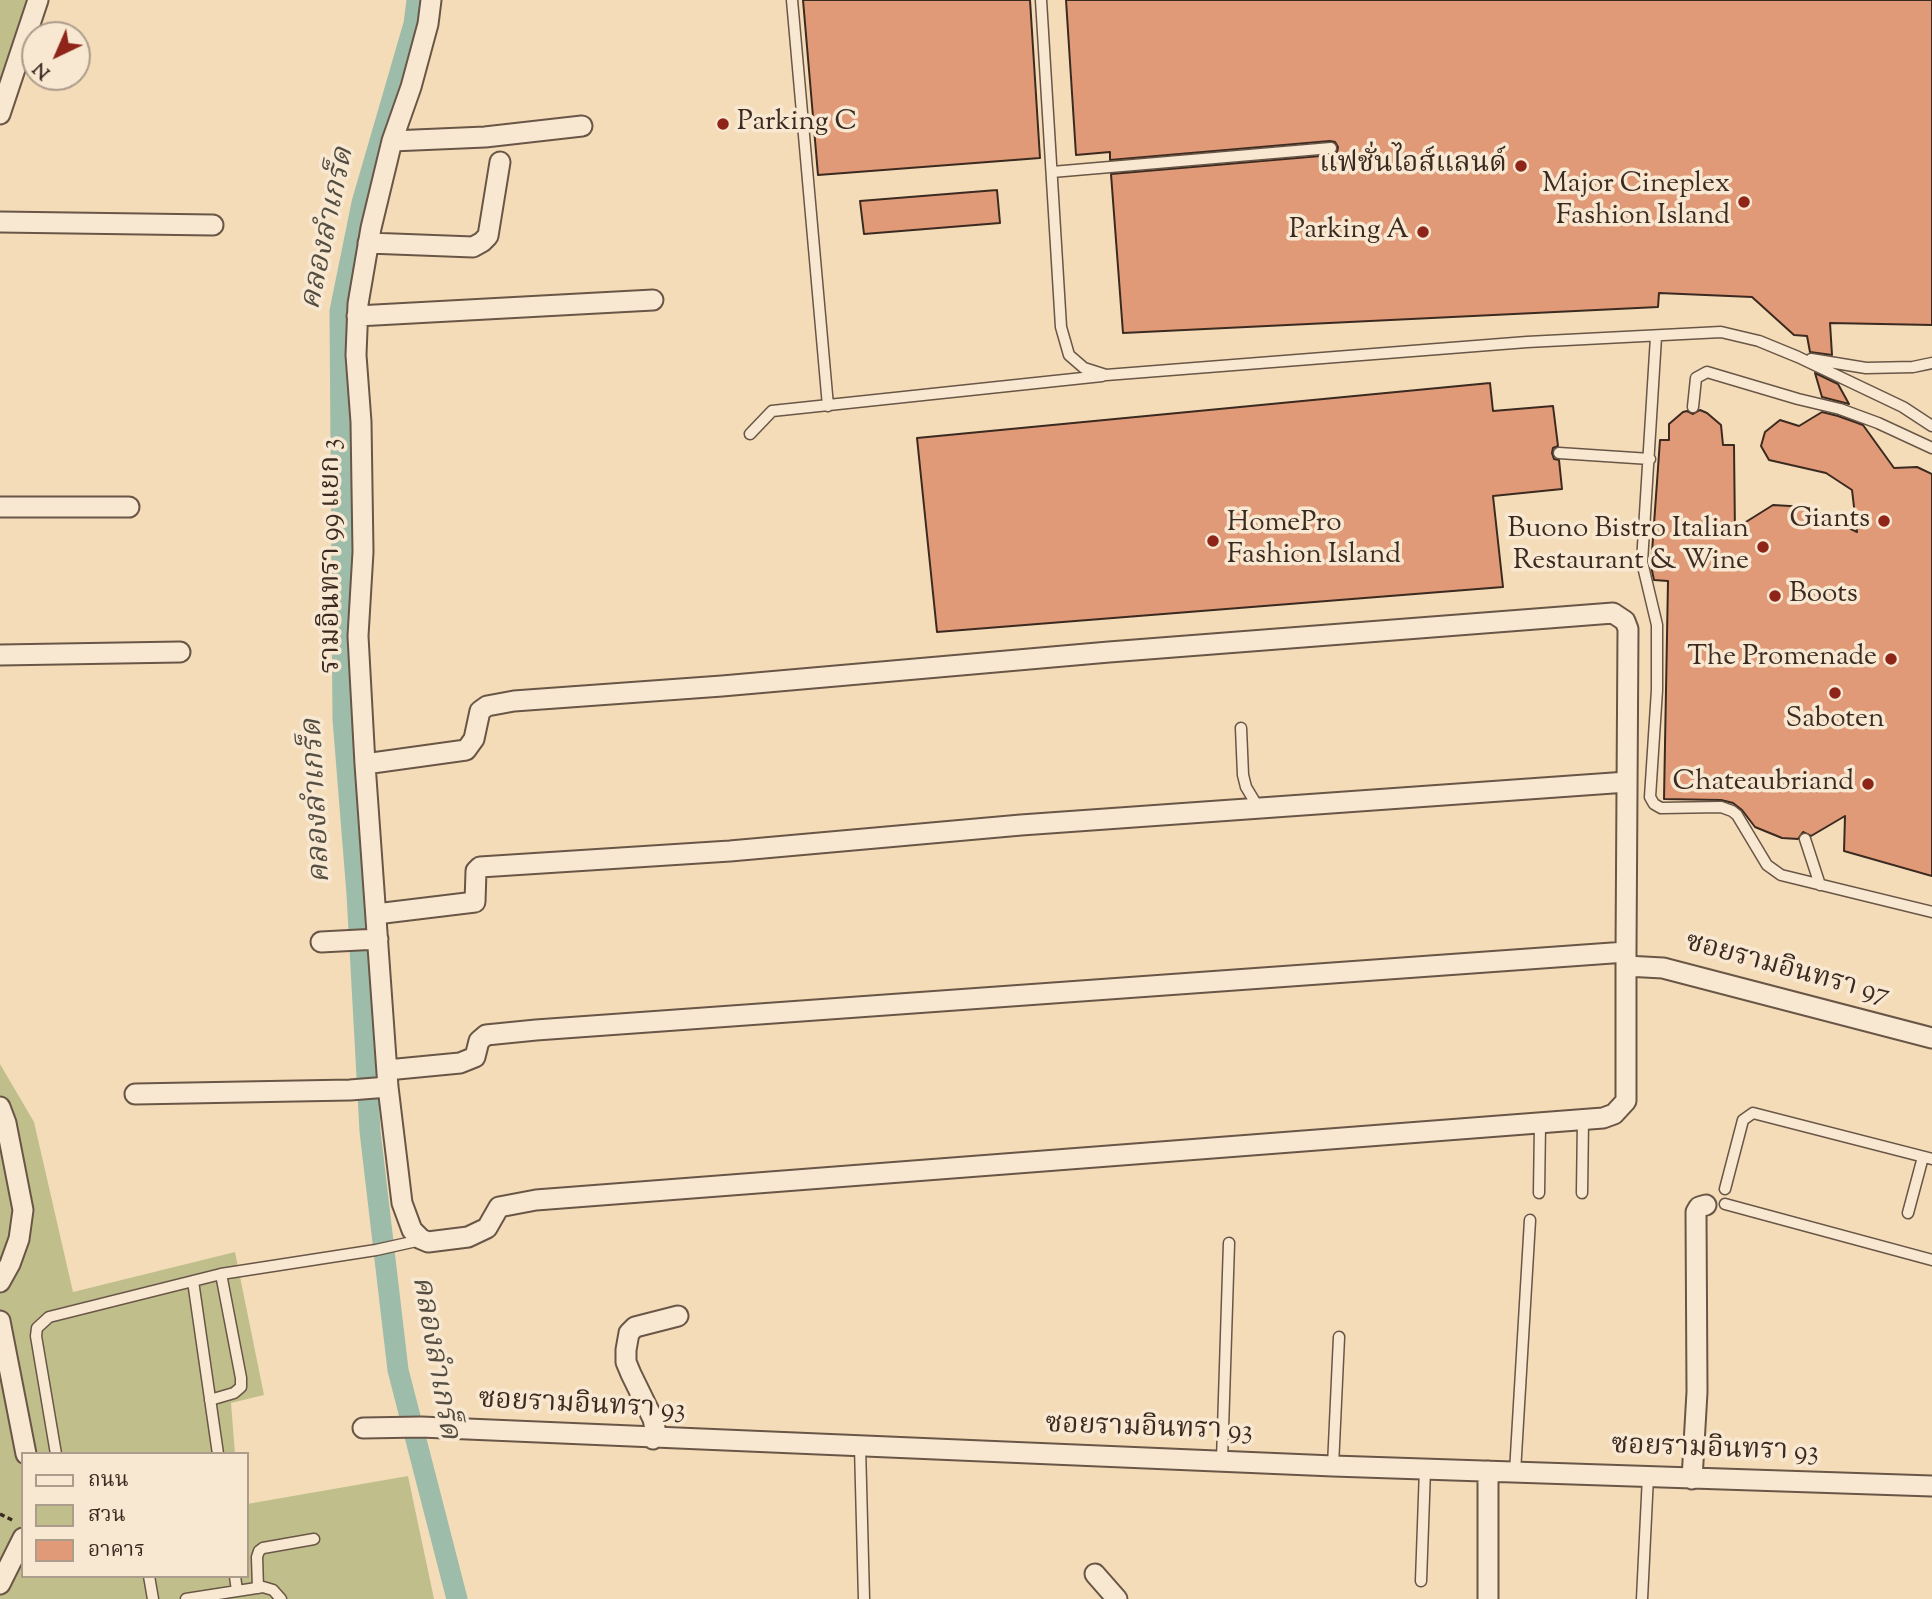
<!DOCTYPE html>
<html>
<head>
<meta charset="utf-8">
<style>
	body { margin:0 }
	#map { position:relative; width:1932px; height:1599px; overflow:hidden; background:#f4dcb9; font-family:"Sorts Mill Goudy","Noto Serif Thai",serif }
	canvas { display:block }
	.legend { position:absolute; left:21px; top:1452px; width:228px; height:126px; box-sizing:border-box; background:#f8e8d2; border:2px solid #ac9c8b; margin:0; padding:9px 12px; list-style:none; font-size:21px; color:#3b2a20 }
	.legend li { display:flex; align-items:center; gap:14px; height:35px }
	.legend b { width:35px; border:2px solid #ac9c8b }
	.north { position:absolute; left:21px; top:21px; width:70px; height:70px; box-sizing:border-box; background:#f8e8d2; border:2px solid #ac9c8b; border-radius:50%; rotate:224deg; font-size:19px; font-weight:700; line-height:28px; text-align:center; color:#3b2a20 }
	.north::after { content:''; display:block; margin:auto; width:24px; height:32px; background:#8f2418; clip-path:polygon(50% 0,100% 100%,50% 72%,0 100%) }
</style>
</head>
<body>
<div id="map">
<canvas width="1932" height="1599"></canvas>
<ul class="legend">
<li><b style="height:9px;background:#f8e8d2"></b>ถนน</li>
<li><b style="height:19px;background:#c0bf8c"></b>สวน</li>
<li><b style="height:19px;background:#e09a78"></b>อาคาร</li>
</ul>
<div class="north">N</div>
</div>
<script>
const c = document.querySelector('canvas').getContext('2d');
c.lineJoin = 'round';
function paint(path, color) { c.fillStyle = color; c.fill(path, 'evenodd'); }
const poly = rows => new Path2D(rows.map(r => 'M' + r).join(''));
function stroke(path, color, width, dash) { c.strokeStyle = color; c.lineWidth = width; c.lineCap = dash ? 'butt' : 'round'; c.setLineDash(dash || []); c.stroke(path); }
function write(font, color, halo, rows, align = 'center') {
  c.font = font + ' "Sorts Mill Goudy","Noto Serif Thai",serif'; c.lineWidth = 7; c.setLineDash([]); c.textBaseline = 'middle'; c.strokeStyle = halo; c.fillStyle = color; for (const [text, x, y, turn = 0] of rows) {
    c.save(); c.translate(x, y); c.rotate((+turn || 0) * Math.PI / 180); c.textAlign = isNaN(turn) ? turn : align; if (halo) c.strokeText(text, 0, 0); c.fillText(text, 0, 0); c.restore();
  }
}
const green = poly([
	[0,0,27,0,0,82],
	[0,1064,34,1122,73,1292,235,1252,264,1395,231,1403,235,1454,23,1454,23,1576,247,1576,247,1504,408,1476,434,1599,0,1599]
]);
const canal = poly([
	[417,0,414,24,362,203,340,311,343,719,357,894,370,1131,398,1370,457,1599]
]);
const building = poly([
	[803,0,1030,0,1040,158,818,175,803,0],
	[1066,0,1932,0,1932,325,1830,323,1832,355,1810,352,1807,336,1794,335,1752,297,1659,293,1658,307,1123,333,1111,174,1332,155,1337,152,1338,147,1335,142,1330,141,1110,160,1110,152,1076,155,1066,0],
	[997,190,1000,223,864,234,860,201,997,190],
	[1815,373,1838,384,1849,404,1822,397,1815,373],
	[1490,383,1493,411,1553,406,1558,446,1553,448,1552,453,1554,459,1559,460,1562,489,1493,496,1503,587,937,632,917,438,1490,383],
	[1700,410,1707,413,1721,425,1723,445,1734,445,1735,535,1738,536,1741,525,1773,505,1807,507,1857,532,1852,490,1826,473,1769,460,1761,446,1765,432,1780,420,1799,426,1822,412,1838,416,1863,425,1894,468,1917,467,1932,474,1932,876,1844,851,1845,816,1811,836,1803,832,1798,839,1782,838,1755,827,1742,810,1733,803,1721,800,1664,799,1668,581,1654,580,1651,566,1660,440,1669,440,1669,424,1683,412,1687,411,1693,414,1700,410]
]);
const path = poly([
	[0,1514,14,1521]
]);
const service = poly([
	[792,0,828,406],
	[1041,0,1061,327,1069,355,1084,368,1106,375,1527,342,1721,332,1759,341,1798,357,1903,407,1932,426],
	[1052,172,1331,148],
	[1656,337,1642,562,1657,625,1657,690,1650,797,1654,804,1661,808,1721,807,1732,811,1737,815,1767,865,1781,875,1932,912],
	[1811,359,1866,368,1913,367,1932,363],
	[1693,407,1696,378,1707,372,1798,399,1840,409,1878,423,1932,448],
	[750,434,772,411,1102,376],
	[1559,453,1650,459],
	[1241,728,1243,775,1246,787,1255,802,1256,809],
	[1805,839,1820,885],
	[1725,1189,1743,1120,1753,1113,1932,1159],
	[1539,1193,1540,1124],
	[1582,1193,1583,1120],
	[1725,1204,1932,1260],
	[1908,1213,1923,1157],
	[193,1281,218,1454],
	[210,1400,234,1393,241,1387,241,1378,221,1274],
	[860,1446,864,1599],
	[56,1454,36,1336,37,1328,49,1317,221,1274,376,1250,421,1240],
	[1222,1460,1229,1243],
	[1333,1466,1339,1337],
	[1515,1472,1530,1220],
	[149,1576,153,1599],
	[235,1576,237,1591],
	[1421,1581,1425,1469],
	[258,1588,257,1557,259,1551,263,1548,314,1539],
	[186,1599,263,1587,273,1590,281,1599],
	[1642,1599,1648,1476]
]);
const minor = poly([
	[0,114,38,0],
	[392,141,485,137,582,126],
	[0,222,213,225],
	[368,243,473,247,482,242,488,236,500,162],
	[357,316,653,300],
	[0,507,129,507],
	[0,655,180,652],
	[365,764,466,750,474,739,480,711,487,706,514,701,722,686,1109,652,1613,613,1625,621,1628,629,1626,952],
	[376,914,475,902,476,871,480,867,730,851,1021,825,1627,782],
	[321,942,378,939],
	[1626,966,1663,968,1932,1038],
	[387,1070,460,1063,475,1057,479,1041,486,1035,536,1030,1626,952,1626,1101,1614,1114,1603,1118,536,1200,499,1207,487,1228,468,1237,428,1242,421,1239,412,1230,402,1203,388,1087,365,764,358,636,363,552,361,422,356,355,358,304,371,228,392,141,411,87,428,24,431,0],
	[135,1094,350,1090,388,1087],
	[0,1107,6,1123,23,1210,19,1239,10,1264,0,1282],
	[0,1321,26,1454],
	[363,1428,421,1427,1333,1466,1932,1486],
	[653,1439,656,1433,653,1419,631,1374,626,1362,626,1350,629,1333,635,1327,678,1316],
	[1488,1471,1488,1599],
	[1692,1479,1697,1392,1696,1212,1699,1207,1706,1205],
	[1095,1574,1117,1599],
	[0,1584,23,1538]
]);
const markers = [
	[723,124,7,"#8f2418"],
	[1521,166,7,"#8f2418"],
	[1744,202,7,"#8f2418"],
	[1423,232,7,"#8f2418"],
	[1884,521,7,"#8f2418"],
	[1213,541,7,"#8f2418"],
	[1763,547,7,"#8f2418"],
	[1775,596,7,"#8f2418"],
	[1891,659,7,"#8f2418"],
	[1835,693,7,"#8f2418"],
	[1868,784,7,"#8f2418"]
];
const poiNames = [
	["Parking C",737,124,"left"],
	["แฟชั่นไอส์แลนด์",1507,166],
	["Major Cineplex",1730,186],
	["Fashion Island",1730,218],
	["Parking A",1409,232],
	["Giants",1870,521],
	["HomePro",1227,525,"left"],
	["Fashion Island",1227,557,"left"],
	["Buono Bistro Italian",1749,531],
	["Restaurant & Wine",1749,563],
	["Boots",1789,596,"left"],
	["The Promenade",1877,659],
	["Saboten",1835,721,"center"],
	["Chateaubriand",1854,784]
];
const streetNames = [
	["รามอินทรา 99 แยก 3",333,556,-90],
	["ซอยรามอินทรา 97",1787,971,15],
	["ซอยรามอินทรา 93",582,1407,3],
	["ซอยรามอินทรา 93",1149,1430,2],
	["ซอยรามอินทรา 93",1715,1451,2]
];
const waterNames = [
	["คลองลำเกร็ด",330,229,-78],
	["คลองลำเกร็ด",319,801,-93],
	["คลองลำเกร็ด",433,1358,80]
];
paint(green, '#c0bf8c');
stroke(canal, '#9dbca9', 21);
paint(building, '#e09a78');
stroke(building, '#3b2a20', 2);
stroke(service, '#695646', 13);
stroke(minor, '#695646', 23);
stroke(path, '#3b2a20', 3.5, [5, 3.5]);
stroke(service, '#f8e8d2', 10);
stroke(minor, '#f8e8d2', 19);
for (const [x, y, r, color] of markers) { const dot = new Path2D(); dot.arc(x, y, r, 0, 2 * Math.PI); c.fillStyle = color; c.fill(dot); stroke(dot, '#f8e8d2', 2.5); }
write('28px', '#3b2a20', '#f8e8d2', poiNames, 'right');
write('28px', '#3b2a20', '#f8e8d2', streetNames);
write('italic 30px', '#544e42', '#f8e8d2', waterNames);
</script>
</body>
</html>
